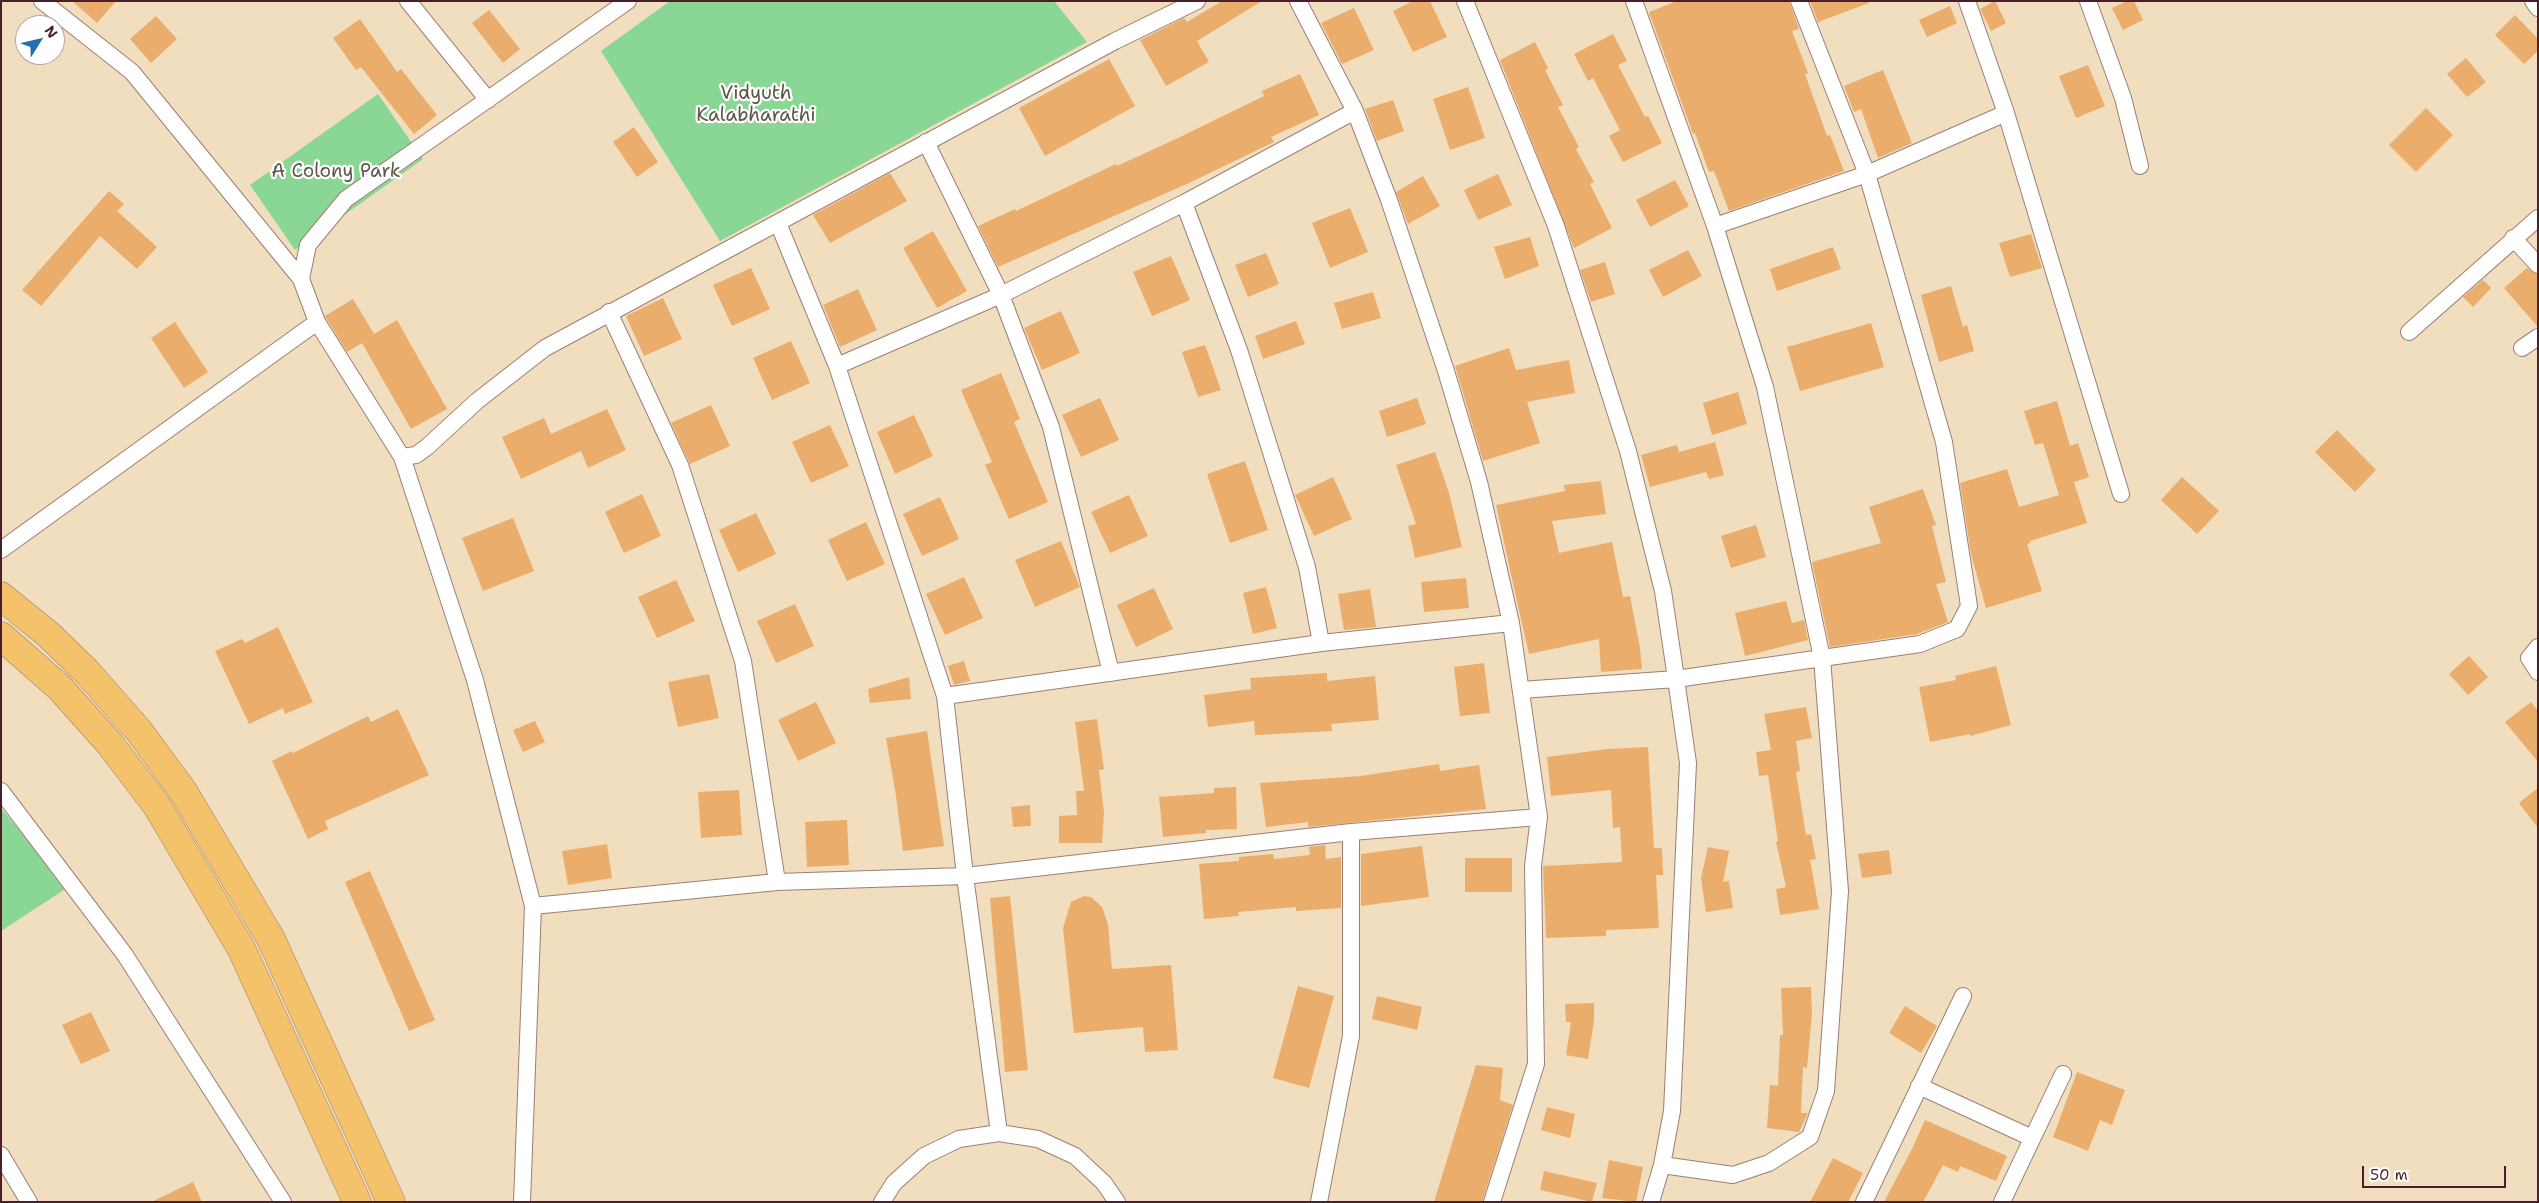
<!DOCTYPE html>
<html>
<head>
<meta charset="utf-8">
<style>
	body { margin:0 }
	#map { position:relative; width:2539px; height:1203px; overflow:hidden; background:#f0debf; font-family:"Shantell Sans",sans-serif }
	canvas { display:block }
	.frame { position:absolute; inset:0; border:2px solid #4a1f2b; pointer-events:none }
	.north { position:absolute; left:15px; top:15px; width:50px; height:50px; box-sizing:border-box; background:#fff; border:1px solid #b7a5aa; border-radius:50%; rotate:54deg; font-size:14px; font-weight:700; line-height:20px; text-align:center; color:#4a1f2b }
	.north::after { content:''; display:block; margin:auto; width:18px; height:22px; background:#1f6fb2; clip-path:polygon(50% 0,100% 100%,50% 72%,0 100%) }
	.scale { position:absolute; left:2362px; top:1166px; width:144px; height:22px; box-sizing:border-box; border:2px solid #4a1f2b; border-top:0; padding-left:6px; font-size:15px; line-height:18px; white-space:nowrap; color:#4a1f2b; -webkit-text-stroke:4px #fff; paint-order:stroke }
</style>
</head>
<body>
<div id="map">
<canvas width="2539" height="1203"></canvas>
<div class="frame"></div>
<div class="north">N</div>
<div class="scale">50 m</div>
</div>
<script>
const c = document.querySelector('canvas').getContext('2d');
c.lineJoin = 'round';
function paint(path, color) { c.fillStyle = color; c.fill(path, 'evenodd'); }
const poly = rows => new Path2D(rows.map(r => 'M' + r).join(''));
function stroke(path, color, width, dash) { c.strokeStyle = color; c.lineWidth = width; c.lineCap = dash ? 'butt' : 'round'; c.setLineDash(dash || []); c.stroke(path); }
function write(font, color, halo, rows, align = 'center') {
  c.font = font + ' "Shantell Sans",sans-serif'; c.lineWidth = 4.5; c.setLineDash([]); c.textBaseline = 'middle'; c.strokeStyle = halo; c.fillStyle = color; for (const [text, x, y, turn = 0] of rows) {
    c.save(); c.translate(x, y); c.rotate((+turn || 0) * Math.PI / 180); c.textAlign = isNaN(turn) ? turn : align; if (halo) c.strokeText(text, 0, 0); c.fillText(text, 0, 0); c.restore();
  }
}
const green = poly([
	[670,1,1054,1,1087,42,720,241,601,51],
	[378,94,423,159,295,250,250,185],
	[1,808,67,888,1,931]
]);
const building = poly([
	[72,1,116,1,97,23],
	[1222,1,1262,1,1197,41,1209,62,1166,86,1140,40,1184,18,1187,22],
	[1413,1,1430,1,1447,37,1413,52,1393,11],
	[1677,1,1789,1,1799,29,1792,31,1808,73,1805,74,1827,136,1830,135,1844,171,1729,211,1714,171,1709,172,1695,133,1693,134,1649,12],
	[1810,1,1869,1,1869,3,1818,22],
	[1995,1,2006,23,1991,31,1980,9],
	[2127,1,2134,1,2143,20,2123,30,2112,8],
	[1950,6,1957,23,1927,37,1919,20],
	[1354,8,1374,50,1342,64,1321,23],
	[489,10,520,49,503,63,472,23],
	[2515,15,2538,39,2538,51,2524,64,2495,35],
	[156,16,177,39,151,63,130,39],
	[360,19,397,72,401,69,437,115,414,134,361,67,356,70,333,38],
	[1613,34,1627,61,1618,65,1645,117,1648,116,1662,143,1623,162,1609,136,1620,130,1593,78,1588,81,1574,54],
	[1535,42,1548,68,1545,70,1563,105,1558,107,1579,147,1576,149,1594,182,1590,184,1612,228,1574,248,1500,60],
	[2466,58,2486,82,2467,97,2447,74],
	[1109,59,1135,106,1045,156,1019,108],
	[2088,65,2105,106,2076,118,2059,76],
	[1883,70,1912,143,1878,158,1861,109,1854,112,1844,86],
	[1300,74,1319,115,1271,137,1274,142,1189,183,998,267,978,226,1015,209,1016,211,1116,164,1117,166,1178,138,1264,96,1262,91],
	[1468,87,1485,138,1450,150,1433,99],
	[1393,100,1404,131,1377,141,1365,109],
	[2426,108,2453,135,2416,172,2389,145],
	[634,127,658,162,637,177,613,142],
	[890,173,907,201,830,243,813,215],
	[1498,174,1512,205,1478,220,1464,190],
	[1423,176,1440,206,1408,224,1396,192],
	[1675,180,1689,206,1650,227,1636,200],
	[109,191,124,204,117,211,157,247,137,269,100,236,41,306,22,290],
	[1350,208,1368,252,1330,268,1312,223],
	[933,231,967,291,937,308,903,248],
	[2031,234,2042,268,2010,277,1999,243],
	[1530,237,1539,266,1505,279,1494,247],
	[1833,247,1841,269,1777,291,1770,269],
	[1688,250,1702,276,1663,297,1649,270],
	[1266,253,1279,284,1248,297,1235,265],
	[1171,256,1190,300,1152,316,1133,272],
	[1605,262,1615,294,1591,302,1580,270],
	[751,268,770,309,732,326,713,285],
	[2527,268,2538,275,2538,327,2504,288],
	[2483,280,2491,288,2473,307,2463,297],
	[1951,286,1963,327,1967,325,1974,351,1939,362,1921,295],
	[858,289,877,330,840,347,823,305],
	[1373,292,1381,318,1342,329,1334,303],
	[663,298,682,339,644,356,626,316],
	[353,299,374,334,397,320,447,409,411,429,362,343,347,352,326,318,325,316],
	[1061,311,1080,353,1042,370,1024,328],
	[1296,321,1305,344,1263,359,1255,336],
	[175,322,208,372,184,388,151,338],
	[1871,323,1884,367,1800,391,1787,347],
	[791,341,810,383,772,400,753,358],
	[1205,345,1221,390,1198,397,1182,352],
	[1509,348,1516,370,1569,360,1575,393,1527,402,1540,443,1483,461,1455,366],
	[1001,373,1020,419,1014,422,1048,502,1009,519,985,465,992,462,961,390],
	[1738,392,1747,424,1712,435,1703,403],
	[1100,398,1119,440,1081,457,1062,415],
	[1417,398,1426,424,1387,437,1379,411],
	[2057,401,2070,446,2078,443,2089,477,2074,482,2087,523,2030,541,2030,543,2027,544,2042,591,1986,608,1971,554,1960,483,2007,469,2019,507,2059,495,2043,443,2035,445,2024,411],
	[711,405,730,446,690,464,671,423],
	[607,409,626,450,588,468,581,451,521,479,502,437,544,418,551,434],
	[914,415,933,456,895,474,877,432],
	[830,425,849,466,811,483,792,442],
	[2337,430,2376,470,2355,492,2315,452],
	[1715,442,1724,475,1709,479,1706,472,1650,487,1641,455,1677,445,1679,452],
	[1435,452,1449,493,1462,547,1415,558,1408,526,1416,524,1396,465],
	[1245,461,1268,530,1230,543,1207,474],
	[1333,477,1352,519,1314,536,1295,495],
	[2182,477,2219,511,2197,534,2161,500],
	[1601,481,1606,514,1552,521,1559,553,1612,542,1623,597,1630,596,1640,648,1642,669,1601,672,1599,639,1529,654,1516,597,1496,505,1565,491,1564,485],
	[1923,489,1936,525,1932,526,1946,582,1936,584,1948,622,1917,634,1830,647,1812,562,1881,543,1869,507],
	[642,494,661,536,624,553,605,512],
	[1129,495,1148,536,1110,553,1091,512],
	[940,497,959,539,922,556,903,514],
	[756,513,776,554,738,572,719,530],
	[513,518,534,571,483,591,462,538],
	[866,522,885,564,847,581,828,540],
	[1756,525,1766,557,1731,568,1721,536],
	[1061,541,1080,587,1035,607,1015,560],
	[964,577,983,618,945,635,926,594],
	[1466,578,1469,608,1424,612,1421,582],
	[676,580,695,621,657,638,638,597],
	[1266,587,1277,628,1253,634,1243,593],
	[1154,588,1173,629,1136,647,1117,605],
	[1370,589,1376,627,1344,630,1338,594],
	[1786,601,1792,623,1804,620,1808,640,1745,656,1735,613],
	[795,604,814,646,776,663,757,621],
	[278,627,313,702,285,714,283,708,249,724,215,651,242,639,245,643],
	[2469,656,2488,677,2468,695,2449,674],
	[964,661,970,681,954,685,948,666],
	[1484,663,1490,713,1460,716,1454,667],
	[1996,666,2011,725,1970,736,1970,734,1930,742,1919,687,1956,680,1955,676],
	[1327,673,1327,681,1375,676,1379,720,1331,724,1332,731,1255,735,1254,721,1208,727,1204,695,1251,689,1250,678],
	[709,674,719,718,678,727,668,682],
	[909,677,911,699,870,703,868,689],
	[816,702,836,743,798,761,778,720],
	[2531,702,2538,711,2538,762,2505,722],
	[1806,707,1812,738,1796,741,1800,771,1796,772,1806,835,1811,834,1816,859,1810,860,1819,909,1780,915,1776,889,1786,887,1776,842,1778,841,1768,775,1759,776,1756,752,1771,750,1764,714],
	[398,709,429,775,325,821,328,829,308,839,272,761,292,751,293,753,368,716,371,722],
	[1097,719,1104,769,1099,770,1104,813,1102,843,1059,843,1059,816,1077,815,1076,791,1084,791,1075,722],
	[535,721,545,742,523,752,513,730],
	[927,731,944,846,903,851,896,796,886,738],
	[1648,747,1654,848,1662,848,1663,875,1656,875,1659,928,1606,930,1606,936,1546,938,1543,866,1622,862,1620,827,1613,828,1611,790,1551,796,1547,757,1608,749],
	[1439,764,1440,771,1479,765,1486,809,1308,827,1308,822,1266,827,1260,783,1361,776],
	[1236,787,1237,829,1206,830,1206,833,1163,837,1159,797,1214,793,1214,788],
	[2538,788,2538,828,2519,803],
	[739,790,742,835,701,838,698,792],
	[1030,805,1031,826,1013,827,1011,807],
	[847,820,849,865,807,867,805,822],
	[607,844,612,878,568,885,562,851],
	[1325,845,1326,859,1341,857,1341,908,1296,911,1296,907,1238,912,1239,916,1204,919,1199,864,1239,861,1239,857,1273,854,1274,859,1310,855,1309,847],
	[1422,846,1429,897,1361,906,1361,854],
	[1708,847,1729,851,1723,882,1729,881,1733,908,1706,912,1701,878],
	[1889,850,1892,874,1862,878,1858,854],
	[1465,858,1512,858,1512,892,1465,892],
	[370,871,435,1020,409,1031,345,882],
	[1010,896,1028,1070,1005,1072,990,898],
	[1084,896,1091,897,1102,907,1108,924,1112,969,1171,965,1178,1050,1145,1052,1143,1027,1074,1033,1063,928,1071,902],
	[1298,986,1334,996,1309,1088,1273,1078],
	[1811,987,1812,1015,1807,1068,1803,1067,1801,1113,1808,1113,1799,1132,1767,1128,1770,1085,1778,1086,1780,1035,1783,1035,1781,988],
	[1377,996,1422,1007,1417,1030,1372,1019],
	[1594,1003,1594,1021,1588,1059,1566,1055,1571,1022,1566,1022,1565,1004],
	[1905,1006,1937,1026,1921,1053,1889,1033],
	[91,1012,110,1051,81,1064,62,1025],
	[1476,1065,1503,1068,1500,1100,1513,1105,1482,1202,1434,1202],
	[2077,1072,2125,1090,2112,1125,2100,1120,2088,1151,2053,1137],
	[1547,1107,1575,1114,1570,1138,1541,1130],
	[1925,1120,2007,1156,1996,1181,1960,1166,1958,1172,1943,1165,1923,1202,1884,1202,1913,1147],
	[1833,1158,1863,1173,1848,1202,1810,1202],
	[1609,1160,1643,1167,1636,1202,1602,1198],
	[1544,1171,1597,1183,1592,1202,1540,1190],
	[193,1182,202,1202,151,1202]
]);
const street = poly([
	[42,1,132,72,301,279],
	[408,1,488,100],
	[628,1,346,199,308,245,301,279,317,322,402,457,416,455,427,447,477,401,545,348,1115,41,1197,1],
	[1298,1,1355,111,1389,200,1446,371,1479,482,1511,623,1539,817,1533,866,1536,1064,1492,1202],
	[1465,1,1556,226,1628,451,1663,591,1674,665,1688,763,1672,1111,1662,1165,1651,1202],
	[1634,1,1715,226,1765,387,1822,658,1840,891,1826,1091,1810,1137,1769,1163,1733,1175,1662,1165],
	[1967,1,2006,113,2121,494],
	[2088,1,2123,98,2140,166],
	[2533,1,2538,8],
	[926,142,1001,295,1051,427,1111,673],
	[1184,203,1239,350,1307,567,1321,643],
	[778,223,837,366,945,696,965,876,999,1133],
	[1715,226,1867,174,2006,113],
	[2513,238,2538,265],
	[609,312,680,465,743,661,777,882],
	[2409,332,2538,218],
	[2522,348,2538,337],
	[837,366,1001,295,1184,203,1355,111],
	[402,457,475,680,533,906,522,1202],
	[1,550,317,322],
	[2538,647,2529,658,2538,672],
	[1521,690,1676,679,1920,644,1957,629,1969,606,1944,442,1867,174,1799,1],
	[945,696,1321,643,1511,623],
	[1,791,125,955,283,1202],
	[533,906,777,882,965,876,1351,832,1539,817],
	[1919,1086,2032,1138],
	[1,1155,29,1202],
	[882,1202,894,1183,924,1156,959,1139,999,1133,1038,1139,1075,1156,1104,1183,1117,1202],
	[1319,1202,1351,1036,1351,832],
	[1864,1202,1963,996],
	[2002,1202,2063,1074]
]);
const highway = poly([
	[1,596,49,635,88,673,139,731,183,791,271,939,391,1202],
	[1,636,60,688,110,744,157,806,242,950,357,1202]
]);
const parkNames = [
	["Vidyuth",756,94],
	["Kalabharathi",756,116],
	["A Colony Park",336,172]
];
paint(green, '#8ad694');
paint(building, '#ebad6c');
stroke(street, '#9d7e75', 18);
stroke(highway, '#9d7e75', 29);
stroke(street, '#fff', 16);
stroke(highway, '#f3c26a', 28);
write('19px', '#5d564a', '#fff', parkNames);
</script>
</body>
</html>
